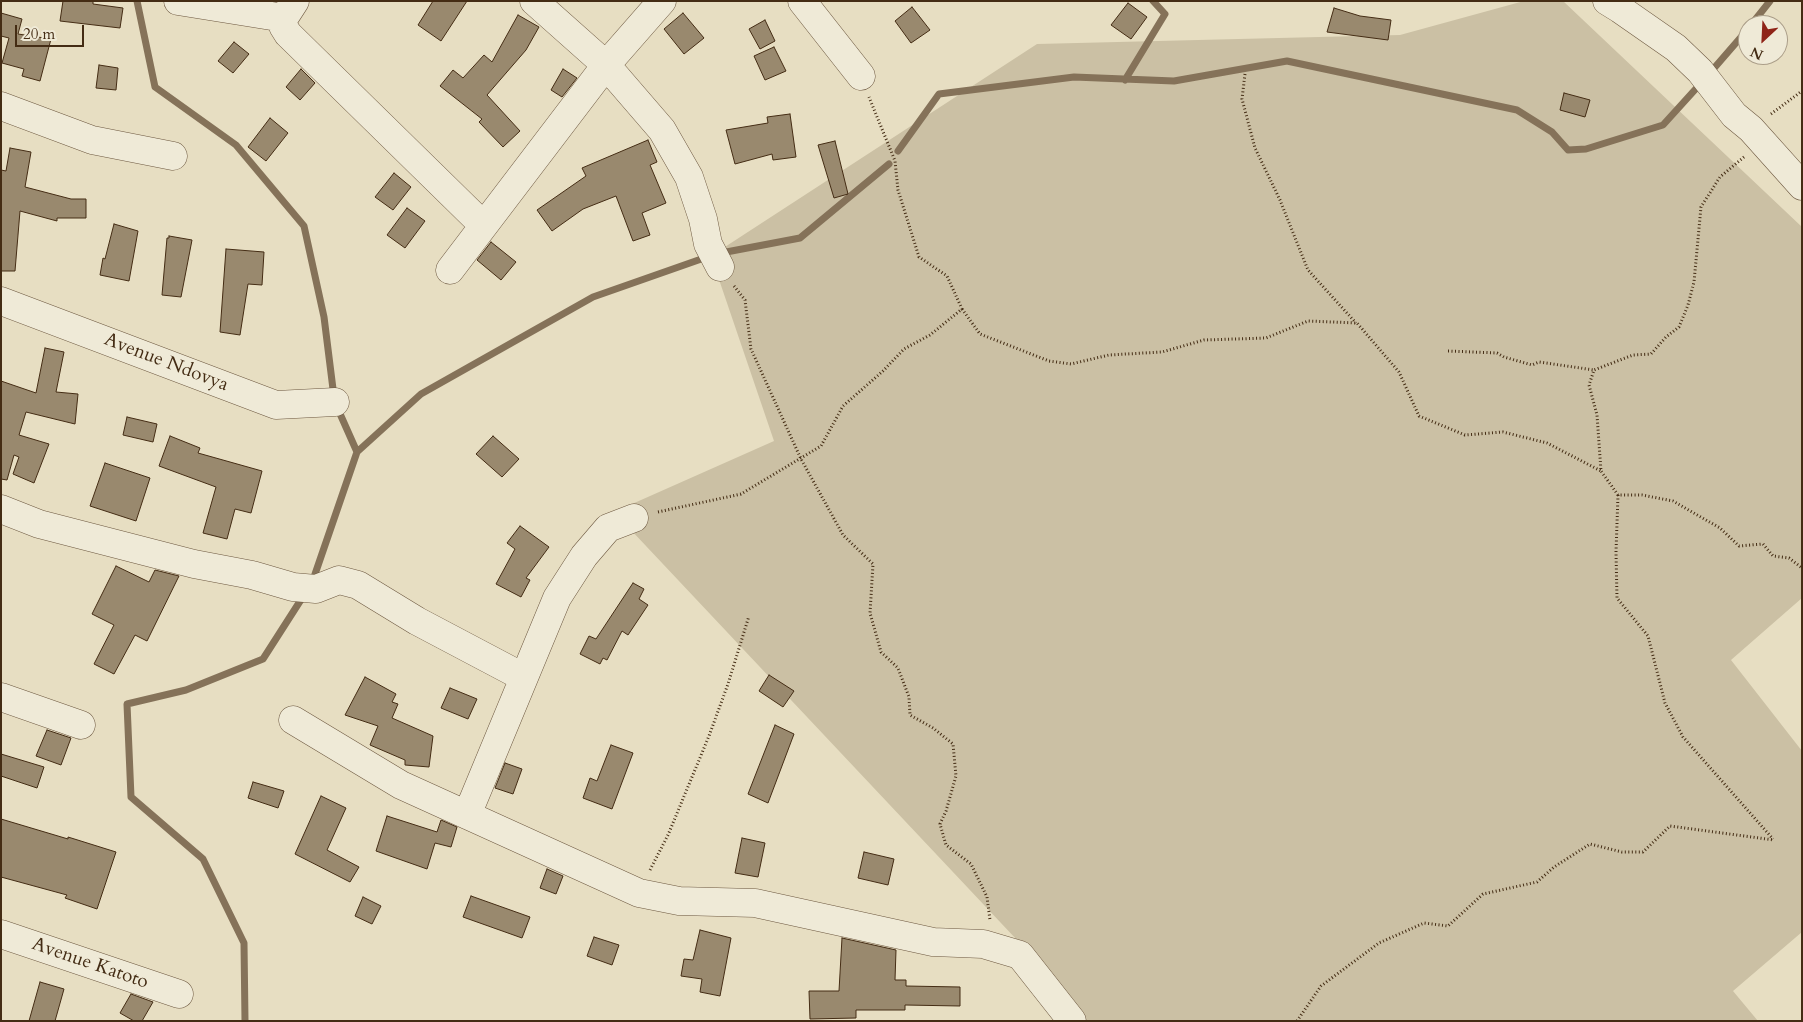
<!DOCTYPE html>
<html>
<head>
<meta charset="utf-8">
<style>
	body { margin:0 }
	#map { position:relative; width:1803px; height:1022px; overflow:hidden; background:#e7dec2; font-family:Cardo,serif }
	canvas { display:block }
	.frame { position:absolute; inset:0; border:2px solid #442c14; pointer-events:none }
	.north { position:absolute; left:1738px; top:15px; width:50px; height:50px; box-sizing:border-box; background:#efead7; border:1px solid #ab9e89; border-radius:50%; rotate:205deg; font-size:14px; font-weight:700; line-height:20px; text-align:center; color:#442c14 }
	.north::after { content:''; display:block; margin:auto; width:18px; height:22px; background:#8f2418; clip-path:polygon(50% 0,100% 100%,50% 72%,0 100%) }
	.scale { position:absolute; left:15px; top:25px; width:69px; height:22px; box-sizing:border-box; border:2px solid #442c14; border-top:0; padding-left:6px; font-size:15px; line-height:18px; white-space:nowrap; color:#442c14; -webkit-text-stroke:4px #efead7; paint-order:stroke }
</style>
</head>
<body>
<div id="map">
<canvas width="1803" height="1022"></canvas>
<div class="frame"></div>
<div class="north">N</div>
<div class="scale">20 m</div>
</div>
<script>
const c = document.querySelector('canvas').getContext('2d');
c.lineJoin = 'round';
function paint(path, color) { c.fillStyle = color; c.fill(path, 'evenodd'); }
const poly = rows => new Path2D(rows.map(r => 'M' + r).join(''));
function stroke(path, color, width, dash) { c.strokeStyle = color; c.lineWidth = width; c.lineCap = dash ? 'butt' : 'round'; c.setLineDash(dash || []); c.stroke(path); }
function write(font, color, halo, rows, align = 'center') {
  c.font = font + ' Cardo,serif'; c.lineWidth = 4; c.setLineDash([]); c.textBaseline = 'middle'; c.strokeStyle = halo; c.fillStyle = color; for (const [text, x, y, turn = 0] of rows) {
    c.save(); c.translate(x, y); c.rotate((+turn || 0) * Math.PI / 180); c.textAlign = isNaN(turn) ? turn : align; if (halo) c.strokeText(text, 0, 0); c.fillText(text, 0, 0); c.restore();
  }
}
const green = poly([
	[1524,1,1563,1,1802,227,1802,598,1731,660,1802,751,1802,932,1733,991,1758,1021,1073,1021,1033,957,614,512,774,441,711,256,1037,44,1400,35]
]);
const stream = poly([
	[137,1,155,87,236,145,304,226,324,317,334,397],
	[1751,25,1770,1],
	[1709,74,1748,29],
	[1125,80,1165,14,1153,1],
	[898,151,939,94,1074,77,1174,81,1287,61,1517,110,1552,132,1568,150,1586,149,1663,125,1702,82],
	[721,253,800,238,889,164],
	[337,407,357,452],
	[313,580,357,452,421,394,593,297,707,257],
	[245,1021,244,943,203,859,131,797,127,704,186,690,263,659,304,595]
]);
const building = poly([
	[63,1,93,1,93,4,123,8,120,28,60,21,63,1],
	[433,1,467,1,441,41,418,25,433,1],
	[1128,3,1147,17,1131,39,1111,25,1128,3],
	[912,7,930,30,911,43,895,21,912,7],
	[1334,8,1360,16,1391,20,1388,40,1327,32,1334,8],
	[1,13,22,19,18,34,51,39,40,81,22,76,24,69,2,63,9,38,1,36,1,13],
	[683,13,704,38,684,54,664,29,683,13],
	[518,15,539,27,526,50,487,95,520,131,503,147,479,122,482,119,440,86,453,70,463,78,484,55,492,62,518,15],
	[765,20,775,41,760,49,749,29,765,20],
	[234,42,249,54,233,73,218,61,234,42],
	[774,47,786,71,765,80,754,56,774,47],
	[99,65,118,68,116,90,96,88,99,65],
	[301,69,315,83,300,100,286,87,301,69],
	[563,69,577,78,562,97,551,90,563,69],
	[1564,93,1590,100,1585,117,1560,110,1564,93],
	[790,114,796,157,773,160,772,154,735,164,726,130,768,123,767,117,790,114],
	[270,118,288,133,266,161,248,147,270,118],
	[648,140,657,162,650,165,666,203,642,213,650,235,633,241,616,196,583,209,552,231,537,210,586,176,582,168,648,140],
	[835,141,848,194,834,198,818,145,835,141],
	[10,148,31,152,25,187,71,199,86,199,86,218,57,218,57,221,20,211,15,271,1,271,1,170,6,171,10,148],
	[394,173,411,187,393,210,375,197,394,173],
	[407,208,425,221,405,248,387,235,407,208],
	[114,224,138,231,129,281,100,275,103,258,105,259,114,224],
	[169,236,192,240,181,297,162,295,167,238,169,238,169,236],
	[491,242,516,262,501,280,477,260,491,242],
	[226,249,264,252,262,285,248,284,240,335,220,332,226,249],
	[45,348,64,352,56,392,78,394,75,424,26,412,19,435,49,444,34,483,13,474,19,457,14,455,7,480,1,479,1,381,36,393,45,348],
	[127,417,157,424,153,442,123,435,127,417],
	[170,436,200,448,198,453,262,471,251,513,235,509,227,539,203,533,216,487,159,466,170,436],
	[493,436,519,459,502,477,476,454,493,436],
	[105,463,150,478,136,521,90,506,105,463],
	[520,526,549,547,526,578,530,580,521,597,496,584,515,549,507,543,520,526],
	[116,566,149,582,155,570,179,576,147,641,135,635,114,674,94,664,114,625,92,614,116,566],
	[633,583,644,589,639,599,648,605,628,635,622,631,607,660,603,658,600,664,580,654,589,636,596,639,633,583],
	[769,675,794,691,783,707,759,691,769,675],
	[365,677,396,694,392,702,398,704,392,718,433,736,429,767,405,765,405,760,370,745,378,726,345,715,365,677],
	[450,688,477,699,468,719,441,708,450,688],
	[775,725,794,734,768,803,748,794,775,725],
	[47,730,71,738,61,765,36,756,47,730],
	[611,745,633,753,612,809,583,798,590,778,597,781,611,745],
	[1,754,44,767,37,788,1,776,1,754],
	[505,763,522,769,513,794,495,788,505,763],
	[253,782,284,791,278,808,248,798,253,782],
	[321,796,346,808,327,850,359,867,350,882,295,854,321,796],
	[387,816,437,832,441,820,457,827,451,847,435,843,427,869,376,851,387,816],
	[1,819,68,839,68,837,116,852,97,909,65,898,67,895,1,877,1,819],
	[742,838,765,843,758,877,735,873,742,838],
	[864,852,894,859,888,885,858,878,864,852],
	[547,869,563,876,556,894,540,888,547,869],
	[471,896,530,917,522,938,463,917,471,896],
	[363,897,381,906,372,924,355,916,363,897],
	[700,930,731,938,720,996,700,992,702,979,681,976,684,959,693,960,700,930],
	[594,937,619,945,612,965,587,956,594,937],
	[842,938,896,950,895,980,906,980,906,986,960,987,960,1006,905,1005,905,1010,856,1010,856,1018,810,1019,809,991,839,991,842,938],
	[40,982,64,989,55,1021,29,1021,40,982],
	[131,994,153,1002,142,1021,134,1021,120,1013,131,994]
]);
const path = poly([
	[1245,74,1242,99,1255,148,1280,200,1308,270,1356,323],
	[1771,114,1802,91],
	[1744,157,1720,177,1701,207,1694,282,1688,305,1679,327,1666,337,1651,354,1633,355,1594,370,1589,385,1597,415,1601,471,1618,495,1642,495,1673,501,1720,528,1739,546,1763,544,1773,556,1789,558,1802,568],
	[734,286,745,300,751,349,801,459,843,535,873,564,870,613,881,652,898,668,909,697,910,715,933,728,953,744,956,776,946,811,940,824,946,845,971,864,987,897,990,920],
	[962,309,980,334,1049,361,1071,364,1109,355,1162,352,1204,340,1266,338,1308,321,1357,323,1399,372,1419,416,1465,435,1503,432,1547,443,1601,471],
	[1448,351,1497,353,1504,357,1532,365,1539,362,1594,370],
	[1618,495,1616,552,1617,598,1648,636,1665,703,1683,737,1773,839],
	[658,512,741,494,821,446,843,406,883,371,904,349,930,335,962,309,947,276,919,257,898,190,895,161,869,97],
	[650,870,668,835,709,736,728,684,749,616],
	[1297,1021,1321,986,1379,943,1424,923,1448,926,1483,894,1537,882,1554,867,1590,844,1622,852,1643,852,1670,826,1774,840]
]);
const minor = poly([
	[178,1,284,18],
	[295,1,284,18,283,26,288,34,483,225],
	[534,1,606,65,662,130,689,177,703,219,708,244,720,267],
	[802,1,861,76],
	[1607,1,1620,9,1676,48,1700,71,1734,115,1751,129,1802,186],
	[1,106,92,140,173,156],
	[450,270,606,65,662,1],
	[1,301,276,405,335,402],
	[1,509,39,524,194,564,252,575,293,587,316,589,339,580,358,585,417,621,523,677],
	[1,697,81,725],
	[293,720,401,785,639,893,679,901,755,903,933,942,983,944,1020,955,1072,1021],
	[467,815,557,598,584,556,608,528,634,518],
	[1,934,179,994]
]);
const streetNames = [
	["Avenue Ndovya",166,363,21],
	["Avenue Katoto",90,964,19]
];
paint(green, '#cbc0a4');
stroke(stream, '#857259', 7);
paint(building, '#99896e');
stroke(building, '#442c14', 1);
stroke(minor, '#6d5840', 29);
stroke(path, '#442c14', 3, [1, 2.5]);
stroke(minor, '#efead7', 28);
write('19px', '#442c14', '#efead7', streetNames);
</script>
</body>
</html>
